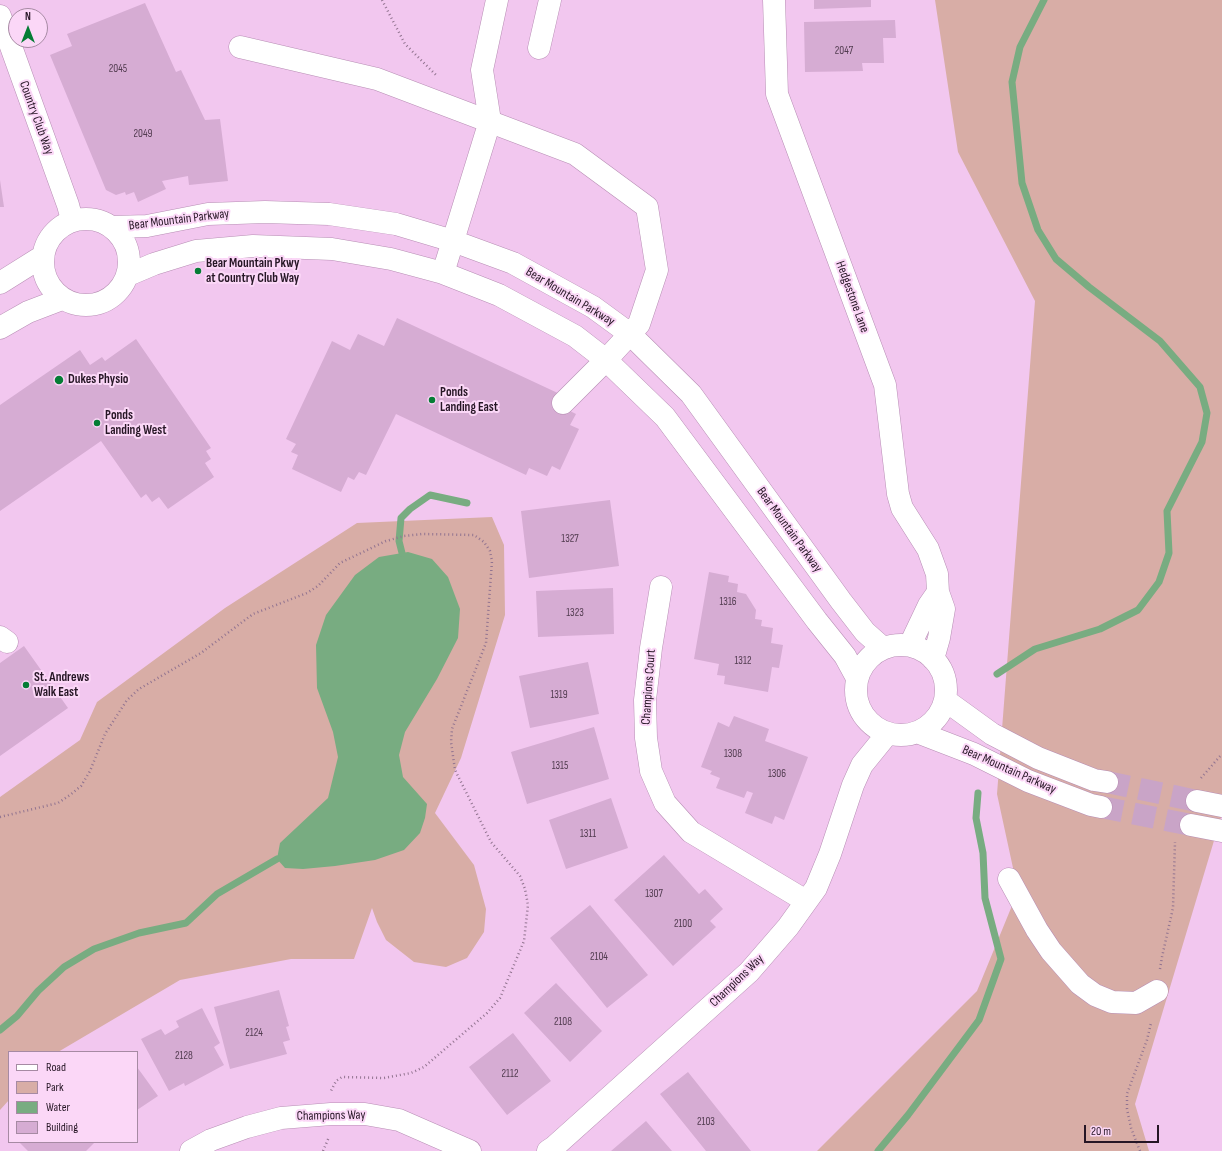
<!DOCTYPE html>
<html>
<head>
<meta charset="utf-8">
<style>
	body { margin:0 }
	#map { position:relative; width:1222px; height:1151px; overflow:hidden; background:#f2c7ef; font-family:"Sofia Sans Condensed",sans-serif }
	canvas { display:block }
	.legend { position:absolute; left:8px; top:1051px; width:130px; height:92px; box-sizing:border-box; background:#fbd7f7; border:1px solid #a68aa3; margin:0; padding:5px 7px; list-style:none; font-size:12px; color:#261625 }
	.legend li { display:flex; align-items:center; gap:8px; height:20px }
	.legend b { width:20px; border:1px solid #a68aa3 }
	.north { position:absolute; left:8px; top:8px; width:40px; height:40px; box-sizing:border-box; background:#fbd7f7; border:1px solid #a68aa3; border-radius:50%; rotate:0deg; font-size:11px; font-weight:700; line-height:16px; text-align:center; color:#261625 }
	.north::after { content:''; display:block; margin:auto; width:14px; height:18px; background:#057d35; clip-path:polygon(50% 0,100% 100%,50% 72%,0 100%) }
	.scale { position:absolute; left:1084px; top:1125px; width:75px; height:18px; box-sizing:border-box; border:2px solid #261625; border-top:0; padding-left:5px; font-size:12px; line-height:14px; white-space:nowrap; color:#261625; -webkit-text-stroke:3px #fbd7f7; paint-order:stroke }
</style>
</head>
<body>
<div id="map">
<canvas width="1222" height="1151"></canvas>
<ul class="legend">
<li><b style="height:5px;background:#fff"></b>Road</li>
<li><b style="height:11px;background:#d8ada6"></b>Park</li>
<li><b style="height:11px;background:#78ac81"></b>Water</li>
<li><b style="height:11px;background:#d6acd3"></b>Building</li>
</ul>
<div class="north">N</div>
<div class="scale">20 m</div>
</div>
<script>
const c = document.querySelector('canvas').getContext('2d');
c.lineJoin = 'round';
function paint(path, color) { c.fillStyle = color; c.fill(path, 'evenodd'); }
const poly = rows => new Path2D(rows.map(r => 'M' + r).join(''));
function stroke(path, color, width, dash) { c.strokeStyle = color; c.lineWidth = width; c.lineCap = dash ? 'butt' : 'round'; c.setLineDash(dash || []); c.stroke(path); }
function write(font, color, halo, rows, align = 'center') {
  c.font = font + ' "Sofia Sans Condensed",sans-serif'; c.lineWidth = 4; c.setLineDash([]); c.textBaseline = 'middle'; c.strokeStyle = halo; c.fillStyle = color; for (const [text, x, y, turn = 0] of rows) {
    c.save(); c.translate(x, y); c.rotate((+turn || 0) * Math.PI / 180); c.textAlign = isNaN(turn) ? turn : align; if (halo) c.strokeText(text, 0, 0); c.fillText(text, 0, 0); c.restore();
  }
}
const green = poly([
	[935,0,1222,0,1222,814,1135,1104,1149,1151,817,1151,977,991,1018,891,997,794,1035,301,958,152],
	[492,517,504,545,505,615,461,758,435,813,474,865,486,909,484,932,467,958,446,967,414,962,386,940,377,922,372,908,354,959,291,959,180,980,58,1052,9,1052,9,1100,0,1110,0,797,80,740,97,702,225,608,357,523]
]);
const water = poly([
	[408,552,432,559,448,577,460,609,458,638,437,679,405,732,399,755,403,777,427,804,425,818,420,833,404,850,375,860,335,866,303,869,285,868,277,859,280,843,328,798,338,757,333,732,317,688,316,645,326,615,355,575,379,557]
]);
const stream = poly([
	[402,553,399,541,401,518,410,509,430,495,467,503],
	[997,674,1035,649,1100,629,1138,610,1159,582,1169,553,1167,511,1202,442,1207,413,1200,387,1160,341,1089,287,1056,259,1038,230,1022,183,1012,82,1020,47,1044,0],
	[0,1030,17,1016,38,991,64,967,94,949,139,933,186,923,217,894,277,859],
	[878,1151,908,1115,979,1020,1001,959,985,898,983,853,976,818,978,793]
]);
const building = poly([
	[814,0,871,0,871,7,814,9],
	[145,3,176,72,181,70,205,120,220,119,228,181,189,185,188,176,162,181,166,189,138,202,134,192,126,195,125,192,116,195,106,190,50,55,72,46,67,34],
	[895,20,896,38,883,38,884,63,862,63,863,71,805,72,804,22],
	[0,180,4,207,0,207],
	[397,318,562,395,558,405,576,414,570,425,579,429,560,470,552,466,547,476,529,468,526,475,396,414,366,475,359,472,354,480,348,477,341,492,292,469,298,455,291,452,296,444,286,439,332,341,350,350,358,334,384,346],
	[136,339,211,448,206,451,211,459,205,463,214,477,168,509,159,497,152,502,146,494,141,498,101,441,0,511,0,405,80,350,90,365,102,357,105,361],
	[610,500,619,566,529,578,521,511],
	[709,572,729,576,728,582,738,584,737,592,746,594,756,610,755,619,762,620,761,626,773,628,771,643,783,645,779,668,772,667,768,692,724,684,725,676,717,675,719,664,694,659],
	[613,588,614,634,538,637,536,591],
	[24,646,68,708,0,756,0,663],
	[588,662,599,714,530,728,519,676],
	[734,716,769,729,765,741,808,757,784,820,775,816,772,824,745,813,753,793,747,791,744,798,716,788,720,778,710,774,712,771,701,767,718,722,729,727],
	[594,727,609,779,527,804,511,752],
	[611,798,628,848,566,869,549,820],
	[664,855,699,894,705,889,723,909,710,921,716,927,673,966,614,900],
	[590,905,648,975,607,1008,550,938],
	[556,983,602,1031,570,1062,524,1013],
	[279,990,289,1026,286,1027,290,1040,283,1042,287,1054,230,1069,214,1007],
	[202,1008,220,1043,214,1047,224,1065,185,1086,184,1083,169,1091,141,1039,161,1029,165,1035,179,1027,176,1021],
	[513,1033,551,1081,507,1115,469,1067],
	[137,1067,158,1096,137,1110],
	[688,1072,751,1151,706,1151,660,1094],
	[646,1121,672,1151,611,1151],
	[19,1142,95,1142,86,1151,28,1151]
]);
const minorTunnel = poly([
	[1107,782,1197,801],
	[1101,807,1191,825]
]);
const path = poly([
	[382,0,405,44,436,75],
	[1201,778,1222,754],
	[0,817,58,803,70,795,81,786,90,771,105,734,127,700,139,689,201,653,253,614,307,593,318,586,340,563,386,541,404,536,422,534,474,535,484,542,490,551,492,561,486,643,452,729,451,742,455,770,491,842,520,876,525,889,528,905,524,941,500,998,487,1013,424,1067,411,1073,384,1078,342,1077,336,1081,331,1091],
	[1160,969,1162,957,1173,908,1175,842],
	[323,1151,329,1137],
	[1140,1151,1131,1128,1127,1109,1127,1094,1147,1040,1151,1023]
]);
const minor = poly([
	[774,0,777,94,885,385,898,494,902,508,928,549,937,574,938,592,944,609,939,638,933,659],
	[0,16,68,205,72,220],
	[240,47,377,79,575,154,647,207,657,270,639,324,606,360,563,403],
	[539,48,550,0],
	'43 262a43 43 0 1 1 86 0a43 43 0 1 1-86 0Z',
	[113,227,147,226,208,214,265,212,329,214,396,224,453,241,513,263,593,307,630,334,691,394,841,601,865,632,883,648],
	[443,273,490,121,482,70,497,0],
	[128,275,154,264,196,251,253,246,332,249,391,259,443,273,499,295,575,336,606,360,665,417,817,621,845,656,857,678],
	[0,283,43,256],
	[0,328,28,312,62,299],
	[661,587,651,648,645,700,646,738,651,771,665,803,691,832,806,901],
	[0,637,7,642],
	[910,645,929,605,938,592],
	'856 690a45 45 0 1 1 90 0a45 45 0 1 1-90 0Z',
	[945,700,992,734,1038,758,1094,780,1107,782],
	[917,732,974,754,1028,781,1091,805,1101,807],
	[1197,801,1222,806],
	[1191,825,1222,831],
	[1009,879,1037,930,1051,951,1080,984,1095,995,1112,1002,1136,1003,1157,991],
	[191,1151,211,1140,247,1127,281,1118,331,1114,365,1114,399,1120,470,1151],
	[548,1151,554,1147,749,972,788,927,816,888,830,854,853,785,862,765,888,733]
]);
const markers = [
	[198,271,4,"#057d35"],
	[59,380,5,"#057d35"],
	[432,400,4,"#057d35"],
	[97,423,4,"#057d35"],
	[26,685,4,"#057d35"]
];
const numberNames = [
	["2047",844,51],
	["2045",118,69],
	["2049",143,134],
	["1327",570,539],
	["1316",728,602],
	["1323",575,613],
	["1312",743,661],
	["1319",559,695],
	["1308",733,754],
	["1315",560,766],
	["1306",777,774],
	["1311",588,834],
	["1307",654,894],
	["2100",683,924],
	["2104",599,957],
	["2108",563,1022],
	["2124",254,1033],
	["2128",184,1056],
	["2112",510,1074],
	["2103",706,1122]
];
const streetNames = [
	["Country Club Way",36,118,70],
	["Bear Mountain Parkway",179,220,-7],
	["Bear Mountain Parkway",570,297,31],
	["Hedgestone Lane",852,297,70],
	["Bear Mountain Parkway",789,530,54],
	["Champions Court",649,687,-86],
	["Bear Mountain Parkway",1009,770,24],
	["Champions Way",737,981,-44],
	["Champions Way",331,1116,-1]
];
const poiNames = [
	["Bear Mountain Pkwy",206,264],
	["at Country Club Way",206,279],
	["Dukes Physio",68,380],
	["Ponds",440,393],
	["Landing East",440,408],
	["Ponds",105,416],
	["Landing West",105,431],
	["St. Andrews",34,678],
	["Walk East",34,693]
];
paint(green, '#d8ada6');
paint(water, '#78ac81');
stroke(stream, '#78ac81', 7);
paint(building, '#d6acd3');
stroke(minorTunnel, '#c9a4c7', 22, [22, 11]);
stroke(minor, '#b78eb4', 23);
stroke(path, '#927490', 2.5, [1, 3]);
stroke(minor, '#fff', 22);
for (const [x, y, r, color] of markers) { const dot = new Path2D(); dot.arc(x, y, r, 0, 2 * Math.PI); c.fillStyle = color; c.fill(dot); stroke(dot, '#fbd7f7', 1.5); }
write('11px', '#523c50', null, numberNames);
write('13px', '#261625', '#fbd7f7', streetNames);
write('bold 13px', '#261625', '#fbd7f7', poiNames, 'left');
</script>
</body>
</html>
